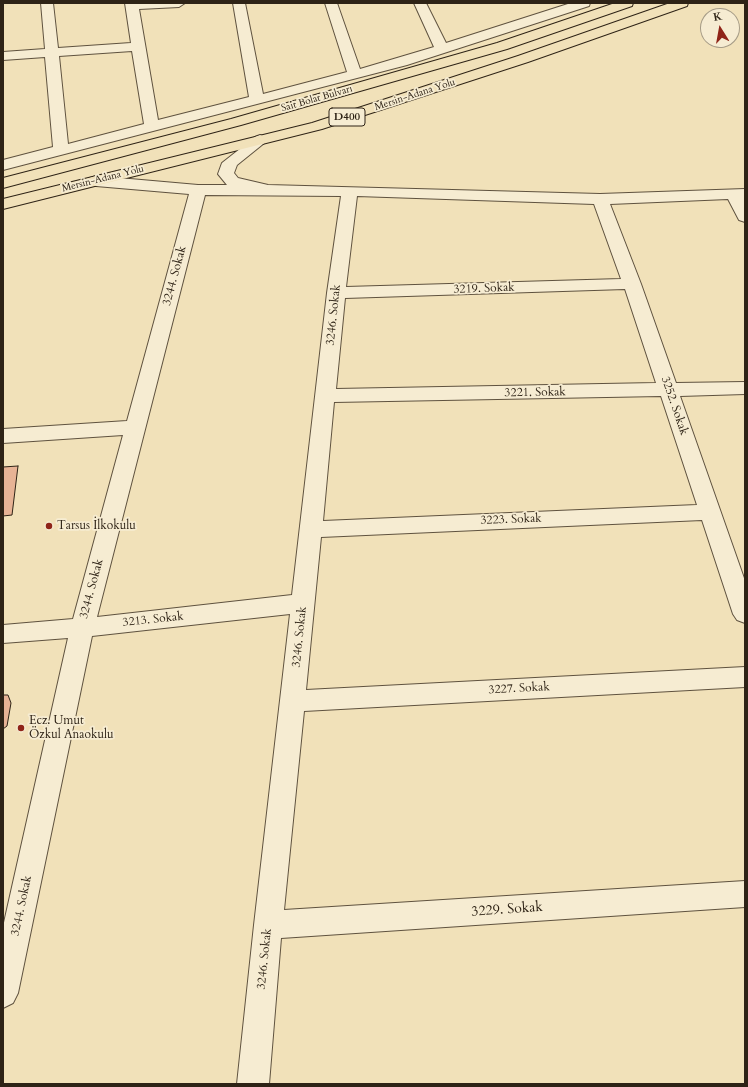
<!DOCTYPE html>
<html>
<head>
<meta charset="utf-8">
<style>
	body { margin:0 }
	#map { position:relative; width:748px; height:1087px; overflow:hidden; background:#f1e1b9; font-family:Cardo,serif }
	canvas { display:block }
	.frame { position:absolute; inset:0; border:4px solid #2e2316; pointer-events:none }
	.north { position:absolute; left:700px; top:8px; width:40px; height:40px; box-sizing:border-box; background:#f6ecd2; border:1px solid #a69c87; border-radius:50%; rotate:349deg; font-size:11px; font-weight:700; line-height:16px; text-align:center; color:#2e2316 }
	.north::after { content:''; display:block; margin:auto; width:14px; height:18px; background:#8f2418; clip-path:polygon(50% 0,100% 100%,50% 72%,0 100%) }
</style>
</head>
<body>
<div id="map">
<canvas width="748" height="1087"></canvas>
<div class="frame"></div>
<div class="north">K</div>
</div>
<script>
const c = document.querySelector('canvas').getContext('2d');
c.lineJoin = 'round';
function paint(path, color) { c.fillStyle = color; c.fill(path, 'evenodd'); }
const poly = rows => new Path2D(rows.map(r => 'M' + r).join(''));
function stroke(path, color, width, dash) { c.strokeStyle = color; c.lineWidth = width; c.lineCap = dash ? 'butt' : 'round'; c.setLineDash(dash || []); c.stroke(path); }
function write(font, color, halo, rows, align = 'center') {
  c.font = font + ' Cardo,serif'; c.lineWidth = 3.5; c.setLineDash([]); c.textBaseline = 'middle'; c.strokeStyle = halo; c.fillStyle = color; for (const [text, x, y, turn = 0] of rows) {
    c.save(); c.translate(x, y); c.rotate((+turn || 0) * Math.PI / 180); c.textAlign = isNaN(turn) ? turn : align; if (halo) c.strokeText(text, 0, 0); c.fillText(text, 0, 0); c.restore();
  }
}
const building = poly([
	[18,466,12,515,3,516,3,467,18,466],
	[3,695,8,695,11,703,7,726,3,729,3,695]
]);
const minor = poly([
	[41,3,53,3,58,48,131,43,125,3,185,3,179,7,139,9,158,120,249,97,233,3,245,3,263,94,347,72,325,3,337,3,360,69,434,47,414,3,426,3,446,43,571,3,590,3,589,6,407,65,3,170,3,160,53,147,45,57,3,60,3,52,45,49,41,3],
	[132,51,144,124,68,144,59,56,132,51],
	[260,135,265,137,268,140,237,165,234,173,238,178,268,185,600,194,745,189,745,222,739,220,728,199,610,204,641,284,676,383,745,382,745,394,680,396,745,581,745,623,737,620,733,614,702,520,321,537,306,690,745,667,745,687,304,711,284,910,745,881,745,907,281,938,269,1084,237,1084,254,925,290,614,92,636,18,993,13,1003,3,1008,3,927,68,638,3,643,3,625,73,619,123,435,3,443,3,429,127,421,189,194,96,186,90,184,88,181,90,178,96,176,198,185,227,185,218,174,222,163,255,137,260,135],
	[205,195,341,196,327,293,292,595,97,617,205,195],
	[357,196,594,204,621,279,346,287,357,196],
	[625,289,656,383,336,389,345,298,625,289],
	[661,396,697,505,323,521,334,402,661,396]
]);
const highway = poly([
	[615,3,633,3,632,6,507,49,241,125,3,188,3,178,231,119,497,43,615,3],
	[670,3,688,3,687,6,528,62,322,129,3,209,3,199,312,123,518,56,670,3]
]);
const markers = [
	[49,526,4,"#8f2418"],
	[21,728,4,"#8f2418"]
];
const farStreetnames = [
	["Mersin-Adana Yolu",415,95,-18],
	["Sait Bolat Bulvarı",317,99,-16],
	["Mersin-Adana Yolu",103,179,-14]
];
const shields = [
	[347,117,36]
];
const shieldNames = [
	["D400",347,117]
];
const streetNames = [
	["3244. Sokak",175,276,-75],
	["3219. Sokak",484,289,-2],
	["3246. Sokak",334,315,-84],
	["3221. Sokak",535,393,-1],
	["3252. Sokak",674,406,71],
	["3223. Sokak",511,520,-2],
	["3244. Sokak",92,589,-75],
	["3213. Sokak",153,620,-6],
	["3246. Sokak",300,637,-84],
	["3227. Sokak",519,689,-3],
	["3244. Sokak",22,906,-78],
	["3246. Sokak",265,959,-84]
];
const poiNames = [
	["Tarsus İlkokulu",57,526],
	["Ecz. Umut",29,721],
	["Özkul Anaokulu",29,735]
];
const nearStreetnames = [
	["3229. Sokak",507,910,-4]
];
paint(building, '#e7b395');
stroke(building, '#2e2316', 1);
stroke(minor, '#5f523f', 2);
stroke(highway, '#2e2316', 2);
paint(minor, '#f6ecd2');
paint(highway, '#f1e1b9');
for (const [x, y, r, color] of markers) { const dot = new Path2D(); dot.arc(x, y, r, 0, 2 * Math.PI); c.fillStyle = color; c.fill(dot); stroke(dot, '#f6ecd2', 1.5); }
write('10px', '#2e2316', '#f6ecd2', farStreetnames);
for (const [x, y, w] of shields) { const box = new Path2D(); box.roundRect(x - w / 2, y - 9, w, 18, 3); c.fillStyle = '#f6ecd2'; c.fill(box); stroke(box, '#2e2316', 1); }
write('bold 11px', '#2e2316', null, shieldNames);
write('12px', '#2e2316', '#f6ecd2', streetNames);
write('12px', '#2e2316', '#f6ecd2', poiNames, 'left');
write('14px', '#2e2316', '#f6ecd2', nearStreetnames);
</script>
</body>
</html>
